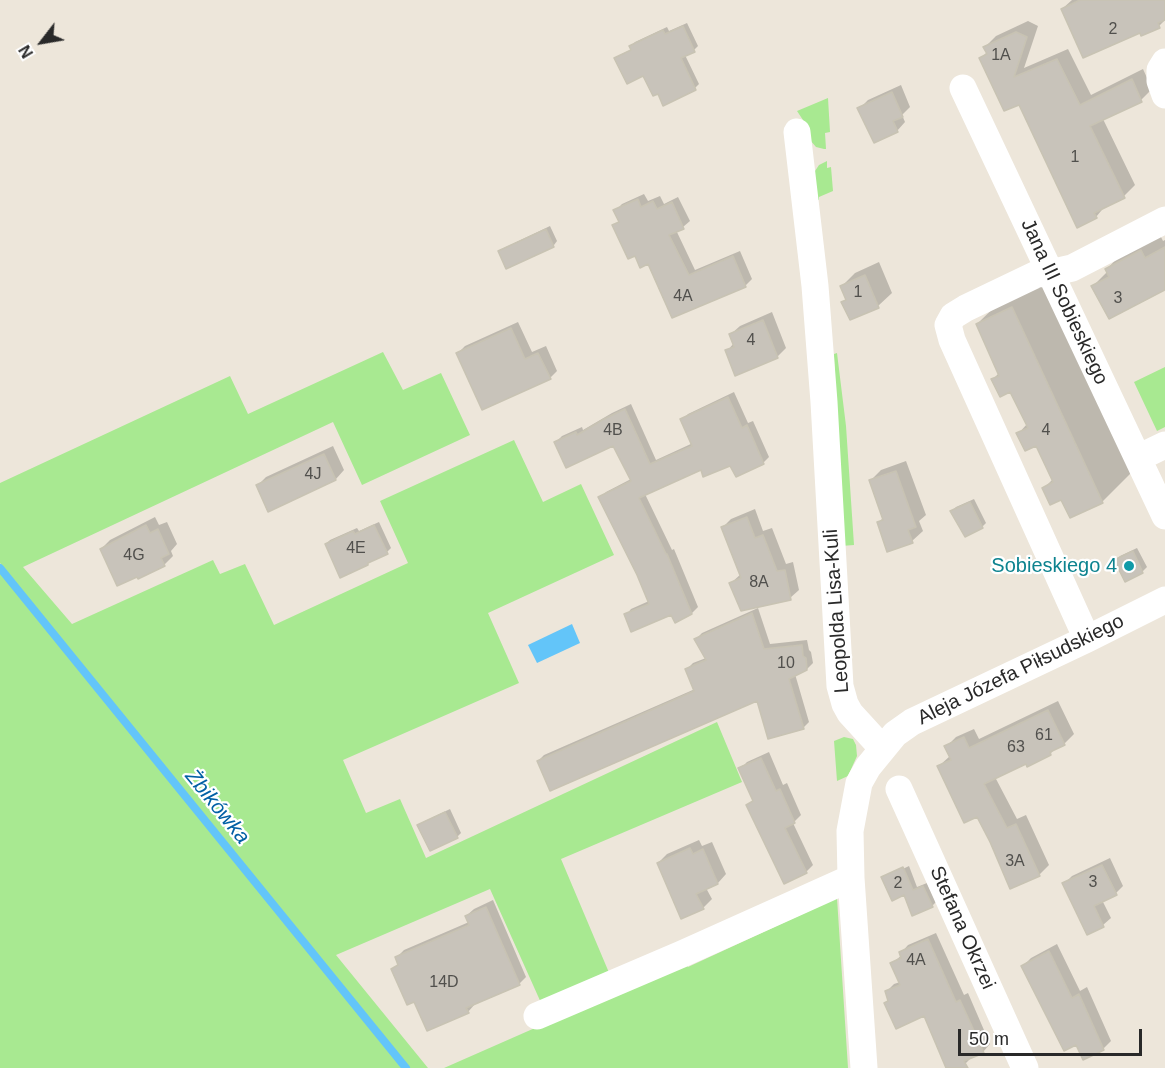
<!DOCTYPE html>
<html>
<head>
<meta charset="utf-8">
<style>
	body { margin:0 }
	#map { position:relative; width:1165px; height:1068px; overflow:hidden; background:#ede6da; font-family:Helvetica,sans-serif }
	canvas { display:block }
	.north { position:absolute; left:12px; top:12px; width:60px; height:60px; -webkit-text-stroke:4px #fff; paint-order:stroke; rotate:239deg; font-size:16px; font-weight:700; line-height:24px; text-align:center; color:#292929 }
	.north::after { content:''; display:block; margin:auto; width:21px; height:27px; background:#292929; clip-path:polygon(50% 0,100% 100%,50% 72%,0 100%) }
	.scale { position:absolute; left:958px; top:1029px; width:184px; height:27px; box-sizing:border-box; border:3px solid #292929; border-top:0; padding-left:8px; font-size:18px; line-height:21px; white-space:nowrap; color:#292929; -webkit-text-stroke:4px #fff; paint-order:stroke }
</style>
</head>
<body>
<div id="map">
<canvas width="1165" height="1068"></canvas>
<div class="north">N</div>
<div class="scale">50 m</div>
</div>
<script>
const c = document.querySelector('canvas').getContext('2d');
c.lineJoin = 'round';
function paint(path, color) { c.fillStyle = color; c.fill(path, 'evenodd'); }
const poly = rows => new Path2D(rows.map(r => 'M' + r).join(''));
function stroke(path, color, width, dash) { c.strokeStyle = color; c.lineWidth = width; c.lineCap = dash ? 'butt' : 'round'; c.setLineDash(dash || []); c.stroke(path); }
function write(font, color, halo, rows, align = 'center') {
  c.font = font + ' Helvetica,sans-serif'; c.lineWidth = 4.5; c.setLineDash([]); c.textBaseline = 'middle'; c.strokeStyle = halo; c.fillStyle = color; for (const [text, x, y, turn = 0] of rows) {
    c.save(); c.translate(x, y); c.rotate((+turn || 0) * Math.PI / 180); c.textAlign = isNaN(turn) ? turn : align; if (halo) c.strokeText(text, 0, 0); c.fillText(text, 0, 0); c.restore();
  }
}
const green = poly([
	[828,98,830,132,825,133,826,149,824,149,816,147,810,140,803,120,797,111],
	[827,161,827,168,831,167,833,191,819,197,819,200,812,199,813,174,819,165],
	[383,352,403,390,441,373,470,435,362,485,333,422,23,567,72,624,213,560,220,574,245,564,274,625,408,563,380,501,514,440,543,502,581,484,614,555,488,613,519,683,343,760,366,813,400,799,426,858,717,722,742,782,561,859,610,975,542,1005,490,889,336,955,428,1068,409,1068,0,563,0,483,230,376,248,414],
	[837,353,846,426,854,545,841,546,834,354],
	[1165,367,1165,427,1157,431,1134,382],
	[0,573,84,675,402,1068,0,1068],
	[844,737,853,739,856,745,857,756,848,776,837,781,834,741],
	[837,898,848,1068,444,1068,685,962,688,967]
]);
const water = poly([
	[572,624,580,643,537,663,528,645]
]);
const shadow = poly([
	[1072,0,1165,0,1165,20,1159,26,1140,31,1062,9],
	[1028,21,1038,26,1024,68,1068,49,1091,95,1143,69,1152,89,1141,100,1103,119,1135,185,1124,196,1106,205,1096,217,1019,103,981,58,987,52,985,47,996,36],
	[687,23,698,46,694,50,685,55,699,84,695,88,664,104,658,92,644,74,616,59,620,55,632,49,631,46,635,42,667,27,669,31],
	[901,85,910,107,902,115,905,122,897,131,859,109,868,100],
	[644,194,648,201,660,196,664,204,678,197,690,221,683,227,676,230,695,270,740,251,752,279,746,285,672,316,649,262,635,254,614,226,620,220,615,211,622,204],
	[550,226,557,241,554,245,507,267,500,252,504,248],
	[1159,233,1163,241,1165,240,1165,288,1093,286,1108,271,1107,269,1124,251],
	[879,262,892,293,878,306,850,318,843,302,847,298,842,286,855,273],
	[1047,273,1137,467,1103,501,1071,516,1062,498,1044,488,1053,479,1037,444,1018,434,1027,424,1011,390,993,379,999,373,977,324,1012,290],
	[772,312,786,348,777,357,727,351,734,343,731,334,740,326],
	[518,322,532,352,546,346,557,371,550,378,458,353,465,346],
	[734,392,748,423,753,421,769,457,763,463,731,464,701,468,645,494,672,550,674,549,698,607,692,613,626,615,631,609,649,601,638,575,600,498,606,492,631,479,614,444,556,442,562,436,582,427,583,430,612,413,631,404,656,460,693,443,682,420,688,414],
	[333,446,344,470,336,479,268,510,257,486,266,477],
	[906,461,926,515,919,521,923,531,912,541,879,522,883,518,870,481,881,470],
	[974,499,986,523,982,527,952,511,956,507],
	[755,509,763,531,772,528,786,564,793,562,799,590,790,598,731,583,741,574,723,527,731,519],
	[155,517,159,525,167,522,177,544,171,551,173,556,164,565,101,549,110,540],
	[379,522,391,548,387,552,369,563,366,556,326,544,330,540,357,528,359,531],
	[1137,548,1147,567,1143,571,1126,580,1116,560,1120,556],
	[758,608,770,644,807,640,809,650,811,652,813,663,807,669,795,674,809,722,803,728,758,699,538,761,544,755,695,689,687,669,693,663,706,658,696,639,702,633],
	[1058,701,1074,734,1064,744,1057,747,1050,754,1027,762,995,777,1017,819,1026,815,1049,865,1039,875,977,815,939,766,950,756,946,747,956,737,974,729,979,739],
	[769,752,783,785,787,783,801,815,793,823,813,865,806,872,748,805,754,799,740,769,747,762],
	[450,809,461,833,457,837,419,826,423,822],
	[699,840,702,846,712,842,726,874,718,883,706,888,712,899,703,908,658,863,667,854],
	[1110,858,1123,886,1116,893,1102,900,1111,918,1103,925,1088,933,1064,884,1072,876],
	[909,866,917,887,927,883,936,902,932,906,905,893,886,877],
	[493,900,526,977,519,984,474,1003,475,1004,468,1012,415,1000,393,969,399,963,397,957,404,950,469,922,466,916,474,909],
	[936,933,964,995,968,993,990,1044,983,1052,973,1056,965,1064,957,1068,948,1068,925,1014,890,1000,886,992,894,984,900,982,891,964,902,955,901,953,908,945],
	[1057,944,1080,991,1087,987,1111,1041,1103,1049,1023,966,1031,958]
]);
const stream = poly([
	[0,568,406,1068]
]);
const building = poly([
	[1080,0,1165,0,1165,20,1158,23,1160,28,1141,36,1140,33,1083,58,1061,9,1080,0],
	[683,26,695,52,681,58,696,90,663,106,658,94,653,96,643,76,627,84,614,58,631,50,629,46,663,30,665,34,683,26],
	[1016,32,1027,37,1014,77,1057,59,1080,105,1132,79,1142,102,1090,126,1125,198,1094,213,1097,218,1077,228,1019,105,1004,111,979,58,987,54,983,47,1016,32],
	[892,92,903,117,893,121,898,132,874,143,857,108,892,92],
	[638,199,641,207,653,201,657,209,672,202,684,229,669,235,689,275,733,256,746,287,672,318,648,264,640,268,635,256,628,259,612,225,619,222,613,210,638,199],
	[546,229,554,247,506,269,498,251,546,229],
	[1165,247,1165,290,1109,319,1091,286,1109,277,1105,269,1141,250,1145,258,1165,247],
	[865,275,879,308,850,320,841,302,846,300,840,286,865,275],
	[1012,307,1103,503,1070,518,1061,500,1050,505,1042,488,1053,482,1036,446,1025,451,1016,433,1028,428,1010,392,1000,397,991,379,999,376,976,324,1012,307],
	[763,320,778,358,735,376,725,350,734,347,729,334,763,320],
	[511,328,525,359,538,353,551,379,482,410,456,353,511,328],
	[728,397,742,428,747,425,764,464,736,477,730,466,703,477,701,470,639,498,666,554,667,554,692,614,675,623,671,615,631,632,624,614,649,604,637,575,598,497,631,481,613,446,566,468,554,442,576,432,577,435,604,419,625,409,650,464,692,446,680,419,728,397],
	[324,454,336,480,268,512,256,485,324,454],
	[896,471,916,527,908,530,913,543,887,552,877,522,883,520,869,480,896,471],
	[970,502,983,528,965,537,950,511,970,502],
	[747,517,755,538,763,535,777,571,785,570,791,600,741,611,729,583,741,578,721,527,747,517],
	[146,525,150,533,158,529,169,554,161,558,165,566,138,579,137,577,117,586,100,549,146,525],
	[374,525,388,554,368,563,368,565,340,578,325,544,353,531,355,534,374,525],
	[1133,551,1143,573,1125,582,1114,560,1133,551],
	[752,613,764,649,802,645,803,656,806,658,807,670,789,679,804,729,768,739,757,701,550,791,537,761,694,691,685,669,706,660,694,639,752,613],
	[1048,710,1065,745,1050,752,1051,755,1027,767,1026,764,984,784,1007,828,1016,824,1040,876,1010,889,990,842,977,817,964,823,937,766,951,760,944,746,964,737,969,748,1048,710],
	[761,758,776,791,780,789,795,823,785,828,807,873,784,884,746,805,753,801,738,768,761,758],
	[445,812,458,838,430,851,417,825,445,812],
	[690,848,693,854,703,849,718,884,696,894,704,909,681,919,657,863,690,848],
	[1102,865,1117,895,1094,906,1104,927,1087,935,1062,883,1102,865],
	[903,867,913,890,923,886,933,907,912,916,904,895,892,901,881,877,903,867],
	[486,907,520,985,466,1008,469,1013,427,1031,414,1002,407,1005,391,969,398,965,395,957,469,925,465,916,486,907],
	[928,939,956,1002,960,1000,984,1053,964,1061,968,1068,946,1068,924,1016,896,1029,884,1003,888,1001,885,991,900,985,890,963,901,958,899,952,928,939],
	[1049,951,1072,998,1079,994,1104,1050,1083,1060,1076,1045,1064,1051,1021,966,1049,951]
]);
const minor = poly([
	[1165,62,1160,70,1160,81,1165,95],
	[963,88,1165,516],
	[797,132,815,286,824,402,840,686,845,704,850,713,882,748],
	[1138,458,1165,445],
	[1087,639,952,340,948,325,953,316,966,308,1037,274,1050,273,1072,268,1165,220],
	[899,789,1025,1068],
	[537,1016,682,954,851,878],
	[864,1068,851,878,850,831,859,783,868,767,895,734,912,722,1087,639,1165,600]
]);
const markers = [
	[1129,566,6,"#0f9aa8"]
];
const numberNames = [
	["2",1113,30],
	["1A",1001,56],
	["1",1075,158],
	["1",858,293],
	["4A",683,297],
	["3",1118,299],
	["4",751,341],
	["4B",613,431],
	["4",1046,431],
	["4J",313,475],
	["4E",356,549],
	["4G",134,556],
	["8A",759,583],
	["10",786,664],
	["61",1044,736],
	["63",1016,748],
	["3A",1015,862],
	["3",1093,883],
	["2",898,884],
	["4A",916,961],
	["14D",444,983]
];
const streetNames = [
	["Jana III Sobieskiego",1064,302,65],
	["Leopolda Lisa-Kuli",837,611,-94],
	["Aleja Józefa Piłsudskiego",1021,670,-26],
	["Stefana Okrzei",962,928,66]
];
const cultureNames = [
	["Sobieskiego 4",1117,566]
];
const waterNames = [
	["Żbikówka",217,807,51]
];
paint(green, '#a8e991');
paint(water, '#63c5f9');
paint(shadow, '#0003');
stroke(stream, '#63c5f9', 8);
paint(building, '#c8c3ba');
stroke(building, '#c8c3b3', 1.5);
stroke(minor, '#fff', 27);
for (const [x, y, r, color] of markers) { const dot = new Path2D(); dot.arc(x, y, r, 0, 2 * Math.PI); c.fillStyle = color; c.fill(dot); stroke(dot, '#fff', 2); }
write('16px', '#51504d', null, numberNames);
write('20px', '#292929', '#fff', streetNames);
write('20px', '#0d838f', '#fff', cultureNames, 'right');
write('italic 21px', '#0260a5', '#fff', waterNames);
</script>
</body>
</html>
